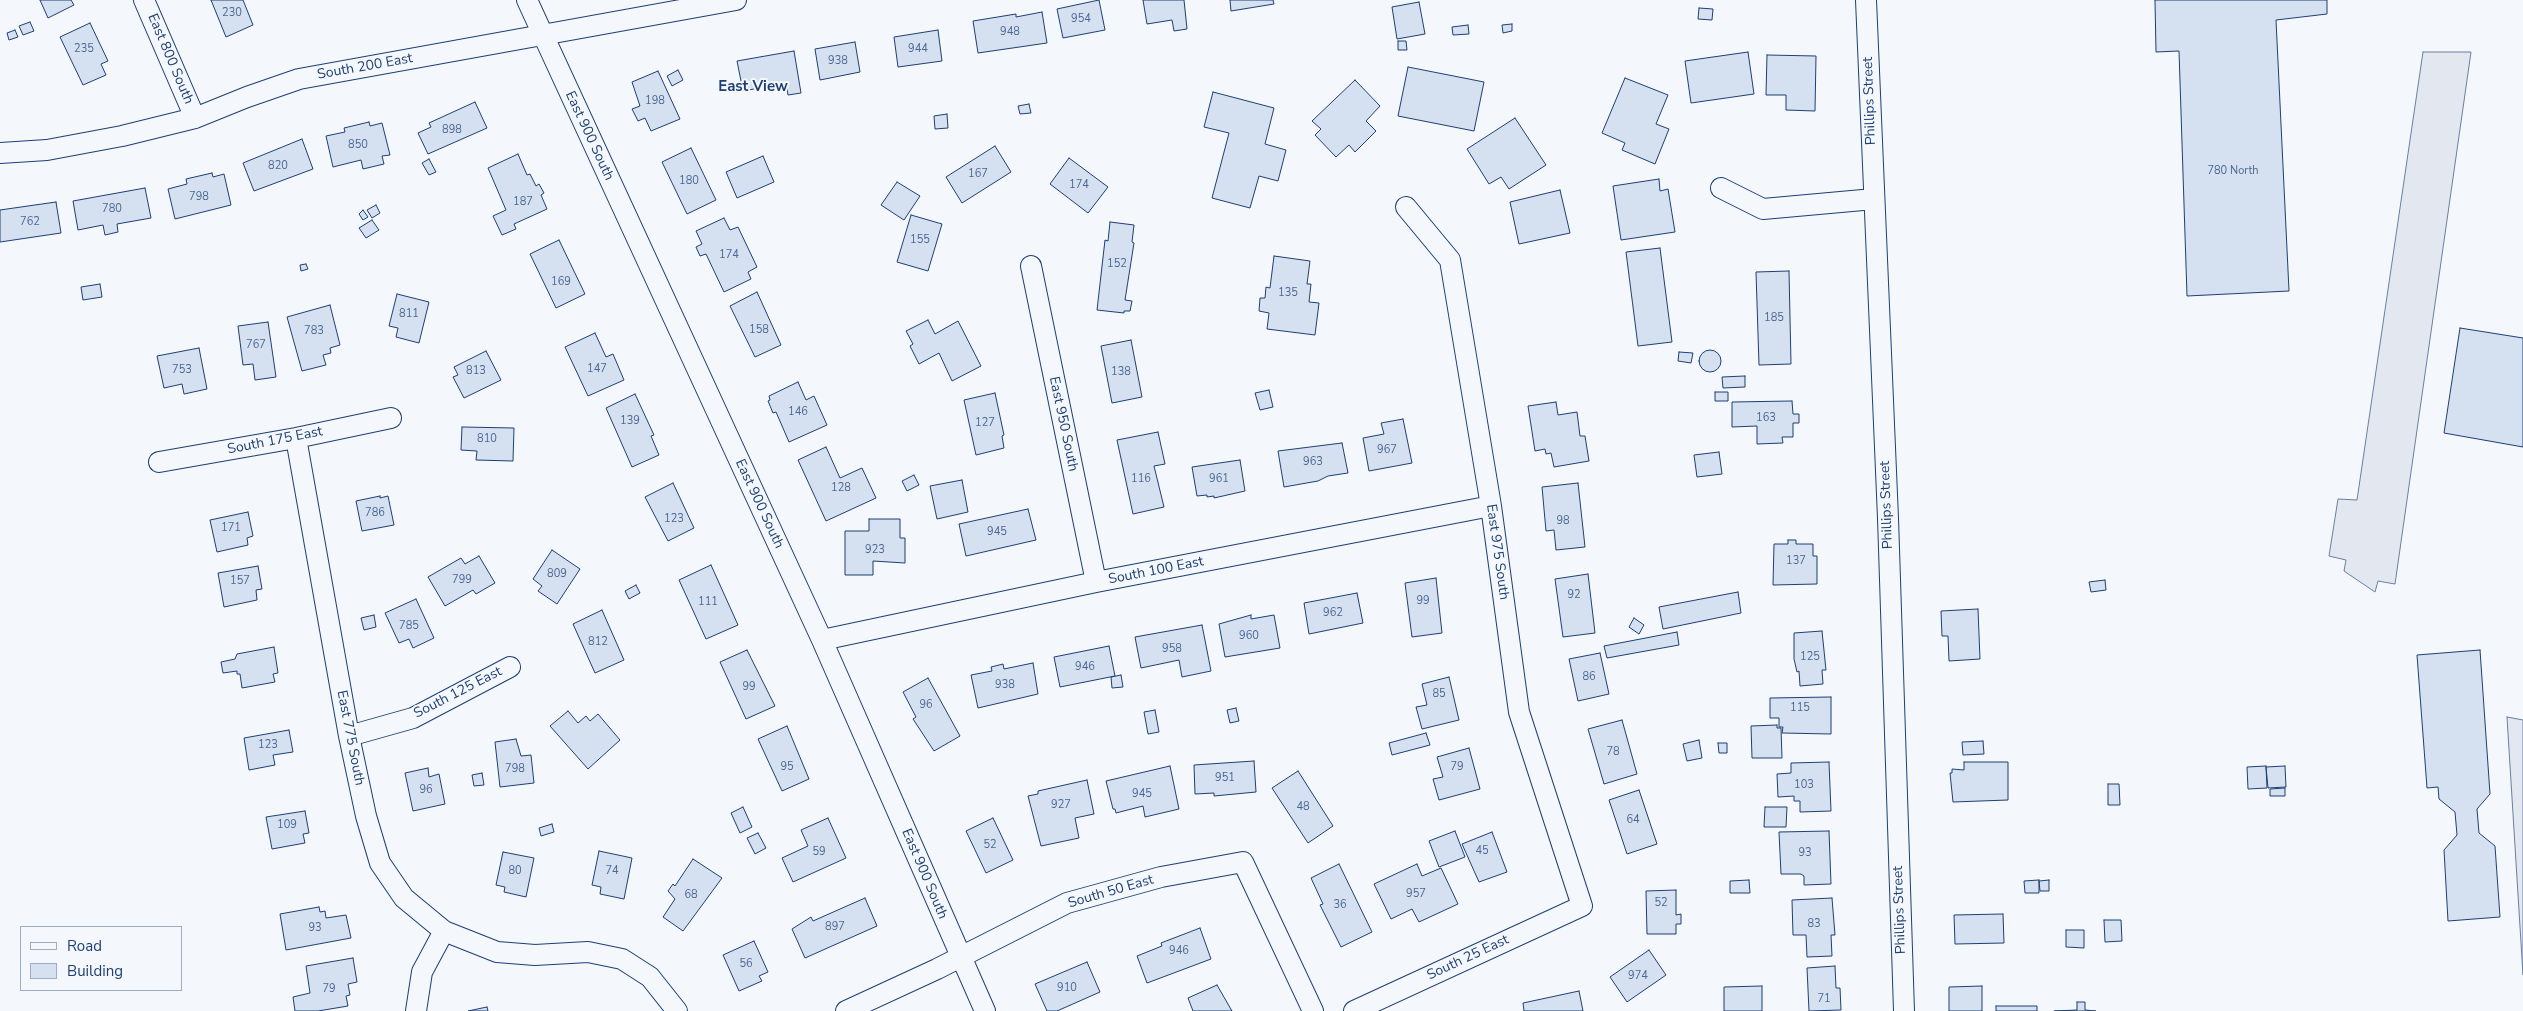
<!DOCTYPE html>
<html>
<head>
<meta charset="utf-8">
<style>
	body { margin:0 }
	#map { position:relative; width:2523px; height:1011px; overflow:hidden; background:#f4f7fb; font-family:"Nunito Sans",sans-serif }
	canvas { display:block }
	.legend { position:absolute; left:20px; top:926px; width:162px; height:65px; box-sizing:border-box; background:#f4f7fb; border:1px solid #9eadc5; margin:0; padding:6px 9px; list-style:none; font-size:15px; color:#1d3f73 }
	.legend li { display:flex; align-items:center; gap:10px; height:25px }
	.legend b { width:25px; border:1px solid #9eadc5 }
</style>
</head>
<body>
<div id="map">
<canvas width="2523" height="1011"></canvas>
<ul class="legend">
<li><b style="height:6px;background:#f4f7fb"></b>Road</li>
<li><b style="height:14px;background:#d5e0f0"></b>Building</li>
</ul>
</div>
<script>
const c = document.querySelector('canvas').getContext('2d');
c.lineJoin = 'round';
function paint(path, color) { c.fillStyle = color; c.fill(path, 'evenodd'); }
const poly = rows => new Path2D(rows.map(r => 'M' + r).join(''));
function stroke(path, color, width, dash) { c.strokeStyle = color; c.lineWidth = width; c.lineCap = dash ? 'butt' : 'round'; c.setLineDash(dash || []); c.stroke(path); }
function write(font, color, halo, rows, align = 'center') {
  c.font = font + ' "Nunito Sans",sans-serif'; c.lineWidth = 4; c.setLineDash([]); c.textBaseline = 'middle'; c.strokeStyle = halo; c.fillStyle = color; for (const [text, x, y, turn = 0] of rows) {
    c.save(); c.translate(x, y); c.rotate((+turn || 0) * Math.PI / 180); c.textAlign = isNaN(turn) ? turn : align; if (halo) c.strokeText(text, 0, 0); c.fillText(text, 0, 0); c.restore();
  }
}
const parking = poly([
	[2423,52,2471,52,2395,584,2378,581,2375,592,2344,571,2346,560,2329,556,2338,499,2357,500,2423,52],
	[2507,717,2523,720,2523,975,2507,717]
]);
const building = poly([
	[40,0,71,0,74,5,48,18,40,0],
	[211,0,243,0,253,25,226,37,211,0],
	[1099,0,1105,30,1063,38,1057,9,1099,0],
	[1143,0,1184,0,1187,29,1174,31,1172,20,1147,24,1143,0],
	[1230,0,1273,0,1274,4,1231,11,1230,0],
	[2155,0,2327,0,2327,14,2276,20,2289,291,2187,296,2179,51,2156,52,2155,0],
	[1419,2,1425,34,1397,39,1392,7,1419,2],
	[1699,8,1713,9,1712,20,1698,19,1699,8],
	[1042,12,1047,43,978,53,973,21,1016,14,1016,17,1042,12],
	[30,22,34,31,23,35,19,26,30,22],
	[90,23,108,61,101,64,106,75,83,85,60,37,90,23],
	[1512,24,1512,31,1503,33,1502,25,1512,24],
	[1468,25,1469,34,1453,35,1452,27,1468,25],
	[15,30,18,37,9,40,7,33,15,30],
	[938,30,942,61,898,67,894,37,938,30],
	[1398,41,1406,41,1407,50,1398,50,1398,41],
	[855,42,860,72,820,80,815,49,855,42],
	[794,51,801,93,788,95,786,83,743,91,737,61,794,51],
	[1748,52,1754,94,1691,103,1685,61,1748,52],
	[1767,55,1816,56,1815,111,1786,110,1786,95,1766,95,1767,55],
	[1408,67,1484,82,1474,131,1398,116,1408,67],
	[678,70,683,80,672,86,667,76,678,70],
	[658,71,680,119,651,131,645,118,638,121,632,109,640,106,632,82,658,71],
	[1625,78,1668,95,1656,124,1669,129,1655,164,1622,150,1625,143,1602,133,1625,78],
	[1355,80,1380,106,1366,121,1376,131,1355,152,1349,145,1336,157,1315,135,1321,129,1312,121,1355,80],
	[1213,92,1274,108,1265,144,1286,150,1278,181,1259,176,1250,208,1212,198,1229,133,1204,127,1213,92],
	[475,102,487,128,428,154,418,133,431,127,429,123,475,102],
	[1029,104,1031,113,1020,114,1018,106,1029,104],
	[947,114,948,128,935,129,934,116,947,114],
	[1515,118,1546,165,1509,189,1501,177,1489,184,1467,149,1515,118],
	[369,122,370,126,382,123,390,155,382,156,384,164,363,169,361,160,333,167,326,136,345,132,344,128,369,122],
	[302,139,313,169,254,191,243,163,302,139],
	[995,146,1011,172,962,203,946,177,995,146],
	[691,148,716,200,687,214,662,162,691,148],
	[518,154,527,175,530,174,536,186,539,184,544,193,541,195,547,209,514,224,516,229,502,235,493,216,506,210,488,168,518,154],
	[763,156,774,182,737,198,726,172,763,156],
	[1069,158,1108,187,1088,213,1050,184,1069,158],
	[429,159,436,172,429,175,422,163,429,159],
	[212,173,213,177,224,174,231,205,175,219,168,189,187,184,186,179,212,173],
	[1659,179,1660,191,1668,189,1675,232,1621,240,1613,186,1659,179],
	[897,182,920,196,904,220,881,205,897,182],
	[145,188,151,218,117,224,118,232,105,235,103,225,78,230,73,201,145,188],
	[1560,190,1570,233,1519,244,1510,202,1560,190],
	[56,202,61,233,0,242,0,210,56,202],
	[376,205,380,213,372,218,367,210,376,205],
	[363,210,368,217,363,220,359,214,363,210],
	[911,215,942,224,928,271,897,262,911,215],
	[724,218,730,230,738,227,757,267,748,272,751,279,724,292,706,254,700,256,696,247,702,244,696,231,724,218],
	[372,220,379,230,366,238,359,228,372,220],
	[1110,222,1134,225,1132,242,1134,243,1125,300,1132,301,1130,311,1124,311,1124,313,1097,310,1105,240,1108,241,1110,222],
	[559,240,585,294,556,308,530,254,559,240],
	[1660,248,1672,342,1638,346,1626,252,1660,248],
	[1274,256,1310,261,1307,284,1311,284,1309,302,1319,303,1315,335,1267,329,1269,313,1259,311,1260,298,1265,298,1266,287,1270,288,1274,256],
	[306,264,308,269,301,271,300,265,306,264],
	[1789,271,1791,364,1759,365,1756,272,1789,271],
	[100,284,102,297,83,300,81,287,100,284],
	[757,292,781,345,755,357,730,306,757,292],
	[397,294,429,302,419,343,396,337,398,328,389,326,397,294],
	[330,305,340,345,330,348,331,353,323,355,326,365,302,371,287,317,330,305],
	[928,320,935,334,958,321,981,366,952,381,939,353,919,364,910,346,913,344,906,331,928,320],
	[268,322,276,377,255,380,253,364,243,365,238,326,268,322],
	[2460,328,2523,338,2523,447,2444,433,2460,328],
	[595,333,606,357,613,354,624,380,588,396,565,347,595,333],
	[1131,340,1142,397,1112,403,1101,346,1131,340],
	[199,348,207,389,184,394,182,384,164,388,157,356,199,348],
	'1699 361a11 11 0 1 1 22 0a11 11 0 1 1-22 0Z',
	[486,351,501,380,464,398,453,377,458,375,454,367,486,351],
	[1679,352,1693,353,1691,363,1678,361,1679,352],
	[1745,376,1745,387,1723,388,1722,377,1745,376],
	[798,382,806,400,814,396,827,425,789,442,776,412,773,413,768,401,770,400,769,396,798,382],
	[1269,390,1273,407,1260,410,1255,393,1269,390],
	[1715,392,1728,392,1728,401,1715,401,1715,392],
	[995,393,1004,435,1002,436,1004,448,976,455,964,400,995,393],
	[635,394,654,435,651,436,659,455,632,467,606,408,635,394],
	[1792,401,1793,414,1799,414,1799,423,1793,423,1793,437,1782,437,1783,443,1757,444,1757,426,1732,427,1732,402,1792,401],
	[1556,402,1558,415,1577,412,1580,436,1585,436,1589,461,1554,467,1551,453,1546,454,1545,449,1535,451,1528,406,1556,402],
	[1403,419,1412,463,1369,471,1363,438,1384,434,1381,423,1403,419],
	[462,427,514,428,513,461,476,460,477,451,461,450,462,427],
	[1158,432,1165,464,1154,466,1164,507,1133,514,1117,440,1158,432],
	[1342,443,1348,473,1328,476,1318,481,1284,487,1278,451,1342,443],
	[826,447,840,478,862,468,876,498,826,521,798,460,826,447],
	[1719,452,1722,474,1697,477,1694,455,1719,452],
	[1240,460,1245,491,1214,498,1214,496,1207,497,1207,495,1197,496,1192,467,1240,460],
	[914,475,919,485,907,491,902,481,914,475],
	[962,480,968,512,937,519,930,486,962,480],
	[673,483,694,528,668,541,645,497,673,483],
	[1578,483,1585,547,1556,550,1554,530,1546,531,1542,487,1578,483],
	[380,496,380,498,388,496,394,525,362,531,356,501,380,496],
	[1028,509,1036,540,966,556,959,524,1028,509],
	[248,512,253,536,247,538,248,545,217,552,210,520,248,512],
	[869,519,900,519,900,538,905,538,905,563,873,561,873,575,845,575,845,531,869,531,869,519],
	[1788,540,1796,540,1796,544,1813,544,1813,556,1817,556,1817,584,1773,585,1774,544,1788,544,1788,540],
	[552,550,580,569,557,604,538,591,542,586,533,579,552,550],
	[479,556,495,583,476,594,473,590,445,606,428,577,461,558,465,564,479,556],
	[711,565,738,625,706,639,679,580,711,565],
	[258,566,262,589,256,590,257,600,224,607,218,573,258,566],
	[1588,574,1595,633,1563,637,1555,579,1588,574],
	[1436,578,1442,633,1412,637,1405,583,1436,578],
	[2105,580,2106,590,2091,592,2089,582,2105,580],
	[636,585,640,593,629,599,625,591,636,585],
	[1738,592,1741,613,1663,629,1659,607,1738,592],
	[1357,593,1363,623,1309,634,1304,603,1357,593],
	[416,599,434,638,413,648,409,639,399,643,385,613,416,599],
	[1978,609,1980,659,1949,661,1948,636,1942,636,1941,611,1978,609],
	[602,610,624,660,595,673,573,624,602,610],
	[374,615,376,627,364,630,361,618,374,615],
	[1251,615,1251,619,1274,615,1280,648,1225,657,1219,624,1251,615],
	[1634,618,1644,625,1639,634,1629,627,1634,618],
	[1202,625,1211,671,1182,677,1179,660,1141,668,1135,637,1202,625],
	[1822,631,1826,670,1822,670,1823,684,1800,686,1799,671,1797,672,1794,659,1794,633,1822,631],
	[1677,632,1679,645,1607,658,1604,646,1677,632],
	[1109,646,1115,676,1060,687,1054,657,1109,646],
	[274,647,278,673,273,674,275,682,242,688,240,674,237,674,237,671,223,673,221,662,235,659,237,654,274,647],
	[747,650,775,706,746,719,720,662,747,650],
	[2480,650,2490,794,2477,809,2479,833,2495,846,2500,917,2448,921,2444,850,2457,835,2455,812,2439,799,2438,787,2427,788,2417,655,2480,650],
	[1600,653,1609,694,1578,701,1569,659,1600,653],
	[1033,663,1038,694,978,708,971,675,992,671,991,667,1003,664,1004,669,1033,663],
	[1121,675,1123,687,1112,688,1111,677,1121,675],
	[1449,677,1459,720,1422,729,1416,707,1427,705,1422,684,1449,677],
	[928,678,960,736,934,751,913,719,916,717,903,692,928,678],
	[1831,697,1831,734,1782,733,1783,727,1779,727,1779,718,1770,718,1770,698,1831,697],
	[1236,708,1239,721,1230,723,1227,710,1236,708],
	[1155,710,1159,732,1148,734,1144,712,1155,710],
	[568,711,578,723,586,716,590,721,598,714,620,740,588,769,550,726,568,711],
	[1622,720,1637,774,1604,784,1588,729,1622,720],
	[1777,725,1777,728,1781,728,1782,758,1752,758,1751,726,1777,725],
	[787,726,809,779,782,791,758,739,787,726],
	[289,730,293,752,273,755,275,765,249,770,244,738,289,730],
	[1426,733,1430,745,1392,755,1389,743,1426,733],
	[516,739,521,756,531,755,534,783,500,787,495,742,516,739],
	[1699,740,1702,758,1687,761,1683,744,1699,740],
	[1983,741,1984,754,1963,755,1962,742,1983,741],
	[1718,743,1727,743,1727,753,1719,753,1718,743],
	[1469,748,1480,789,1439,800,1433,779,1443,777,1437,757,1469,748],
	[1254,761,1256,792,1214,796,1214,793,1195,794,1194,765,1254,761],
	[1829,762,1831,811,1800,812,1800,801,1794,801,1794,796,1778,797,1777,774,1791,773,1791,763,1829,762],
	[1964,762,2008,762,2008,800,1953,802,1950,773,1952,773,1952,769,1964,770,1964,762],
	[1170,766,1179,809,1145,817,1143,806,1116,813,1115,809,1113,809,1106,781,1170,766],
	[2266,766,2267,788,2248,789,2247,767,2266,766],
	[2285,766,2286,787,2268,788,2266,767,2285,766],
	[428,768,429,777,439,774,445,804,413,811,405,773,428,768],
	[1298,771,1333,826,1308,843,1272,788,1298,771],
	[482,773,484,785,474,786,472,775,482,773],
	[1087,780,1094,814,1075,818,1079,838,1041,846,1028,796,1038,794,1038,791,1087,780],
	[2108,784,2119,784,2120,805,2108,805,2108,784],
	[2285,788,2285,796,2270,796,2270,789,2285,788],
	[1639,790,1657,844,1627,854,1609,800,1639,790],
	[743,807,752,827,740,833,731,813,743,807],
	[1765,807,1787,807,1786,827,1764,827,1765,807],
	[305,811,309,833,303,834,305,843,272,849,266,817,305,811],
	[828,818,846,858,793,882,782,858,808,846,801,830,828,818],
	[993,818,1013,860,986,873,966,831,993,818],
	[552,824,554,832,541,836,539,828,552,824],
	[1455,831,1465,857,1439,867,1429,841,1455,831],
	[1829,831,1831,884,1804,885,1804,876,1801,874,1781,874,1779,832,1829,831],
	[1492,832,1507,872,1479,882,1462,844,1492,832],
	[758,833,766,848,755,854,747,838,758,833],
	[599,851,632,858,624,899,600,894,601,887,592,885,599,851],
	[503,852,534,858,526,897,504,892,505,887,496,885,503,852],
	[693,859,722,878,683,931,663,917,675,899,668,891,673,884,675,886,693,859],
	[1339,864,1372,932,1341,947,1320,905,1323,904,1311,878,1339,864],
	[1417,864,1422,876,1441,868,1458,904,1419,922,1412,909,1391,919,1374,884,1417,864],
	[1749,880,1750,893,1730,893,1730,881,1749,880],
	[2039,880,2039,893,2025,893,2024,881,2039,880],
	[2049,880,2049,891,2040,891,2039,881,2049,880],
	[1676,890,1676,915,1681,914,1681,924,1676,924,1676,934,1647,934,1646,891,1676,890],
	[865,898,877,926,805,958,792,929,811,917,813,921,865,898],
	[1832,898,1835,935,1831,935,1832,956,1807,957,1806,935,1793,935,1792,900,1832,898],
	[319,907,320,912,325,911,326,918,346,915,351,938,286,950,280,914,319,907],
	[2003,914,2004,943,1955,944,1954,915,2003,914],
	[2104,920,2121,920,2122,941,2105,942,2104,920],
	[1200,928,1211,959,1147,983,1137,956,1162,946,1161,943,1200,928],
	[2066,930,2084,930,2084,948,2066,947,2066,930],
	[754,941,768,972,759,976,762,981,739,991,723,955,754,941],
	[1649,950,1666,975,1627,1002,1610,977,1649,950],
	[353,958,357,982,348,984,350,995,346,996,348,1006,318,1011,295,1011,293,997,310,993,306,966,353,958],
	[1087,962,1100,992,1057,1011,1047,1011,1035,984,1087,962],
	[1835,966,1836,988,1840,988,1841,1010,1809,1011,1807,968,1835,966],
	[1217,985,1232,1011,1193,1011,1188,998,1217,985],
	[1762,986,1762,1011,1724,1011,1724,987,1762,986],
	[1982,986,1982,1011,1949,1011,1949,987,1982,986],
	[1579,991,1583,1011,1524,1011,1523,1003,1579,991],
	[2077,1002,2085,1002,2085,1010,2096,1011,2054,1011,2077,1010,2077,1002],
	[1996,1006,2037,1006,2037,1011,1996,1011,1996,1006],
	[487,1007,488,1011,468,1011,487,1007]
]);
const street = poly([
	[144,0,195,118],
	[527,0,822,640,985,1011],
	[1866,0,1888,518,1904,1011],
	[0,153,47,150,122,136,195,118,247,97,299,79,736,0],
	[1721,188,1763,209,1874,199],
	[1031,266,1096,582],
	[296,438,349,736,366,816,380,863,404,898,444,931,497,952,535,955,588,952,622,959,650,977,677,1011],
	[159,462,296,438,391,418],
	[822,640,1096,582,1491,506],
	[349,736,413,718,510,667],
	[416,1011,422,972,444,931],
	[846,1011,937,969,1067,903,1161,877,1243,862,1313,1011],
	[1354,1011,1582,906,1519,712,1491,506,1450,260,1406,207]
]);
const numberNames = [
	["230",232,13],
	["954",1081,19],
	["948",1010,32],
	["235",84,49],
	["944",918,49],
	["938",838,61],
	["198",655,101],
	["898",452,130],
	["850",358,145],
	["820",278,166],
	["780 North",2233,171],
	["167",978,174],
	["180",689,181],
	["174",1079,185],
	["798",199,197],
	["187",523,202],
	["780",112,209],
	["762",30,222],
	["155",920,240],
	["174",729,255],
	["152",1117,264],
	["169",561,282],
	["135",1288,293],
	["811",409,314],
	["185",1774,318],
	["158",759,330],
	["783",314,331],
	["767",256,345],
	["147",597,369],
	["753",182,370],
	["813",476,371],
	["138",1121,372],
	["146",798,412],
	["163",1766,418],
	["139",630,421],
	["127",985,423],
	["810",487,439],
	["967",1387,450],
	["963",1313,462],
	["116",1141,479],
	["961",1219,479],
	["128",841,488],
	["786",375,513],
	["123",674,519],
	["98",1563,521],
	["171",231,528],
	["945",997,532],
	["923",875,550],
	["137",1796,561],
	["809",557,574],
	["799",462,580],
	["157",240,581],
	["92",1574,595],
	["99",1423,601],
	["111",708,602],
	["962",1333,613],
	["785",409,626],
	["960",1249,636],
	["812",598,642],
	["958",1172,649],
	["125",1810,657],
	["946",1085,667],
	["86",1589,677],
	["938",1005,685],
	["99",749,687],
	["85",1439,694],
	["96",926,705],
	["115",1800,708],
	["123",268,745],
	["78",1613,752],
	["95",787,767],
	["79",1457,767],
	["798",515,769],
	["951",1225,778],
	["103",1804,785],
	["96",426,790],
	["945",1142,794],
	["927",1061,805],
	["48",1303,807],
	["64",1633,820],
	["109",287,825],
	["52",990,845],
	["45",1482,851],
	["59",819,852],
	["93",1805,853],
	["80",515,871],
	["74",612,871],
	["957",1416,894],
	["68",691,895],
	["52",1661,903],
	["36",1340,905],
	["83",1814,924],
	["897",835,927],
	["93",315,928],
	["946",1179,951],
	["56",746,964],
	["974",1638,976],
	["910",1067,988],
	["79",329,989],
	["71",1824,999]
];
const streetNames = [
	["East 800 South",170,59,67],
	["South 200 East",365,67,-10],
	["Phillips Street",1870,101,-92],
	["East 900 South",589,136,65],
	["East 950 South",1063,424,78],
	["South 175 East",275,441,-11],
	["East 900 South",759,504,65],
	["Phillips Street",1887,505,-92],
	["East 975 South",1497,552,82],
	["South 100 East",1156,571,-11],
	["South 125 East",458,693,-27],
	["East 775 South",350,738,79],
	["East 900 South",924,874,67],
	["South 50 East",1111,892,-16],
	["Phillips Street",1900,910,-92],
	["South 25 East",1468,958,-25]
];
const neighbourhoodNames = [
	["East View",753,87]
];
paint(parking, '#e3e8f0');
stroke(parking, '#687fa3', 1);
paint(building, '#d5e0f0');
stroke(building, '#1d3f73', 1);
stroke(street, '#1d3f73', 22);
stroke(street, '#f4f7fb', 20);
write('11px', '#4b6792', null, numberNames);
write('14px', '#1d3f73', '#f4f7fb', streetNames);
write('bold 15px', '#1d3f73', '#f4f7fb', neighbourhoodNames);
</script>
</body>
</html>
